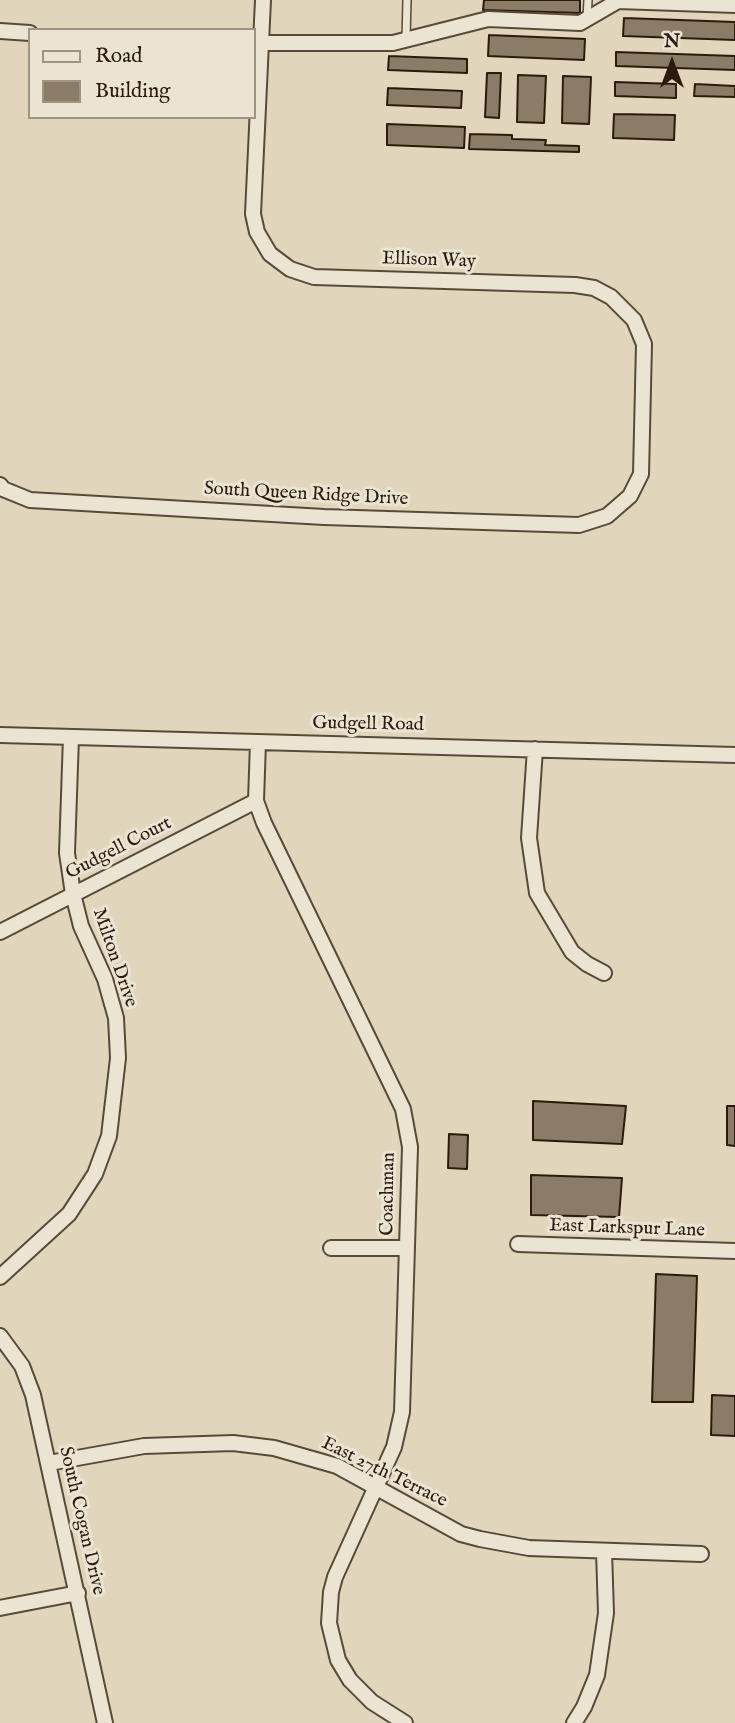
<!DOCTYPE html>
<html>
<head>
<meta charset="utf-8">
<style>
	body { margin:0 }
	#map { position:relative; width:735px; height:1723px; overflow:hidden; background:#e1d6bc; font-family:"IM FELL English",serif }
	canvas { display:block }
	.legend { position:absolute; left:28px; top:28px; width:228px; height:91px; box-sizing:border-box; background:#ece4d3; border:2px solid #9f9483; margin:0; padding:9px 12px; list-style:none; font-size:21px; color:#2c1b0b }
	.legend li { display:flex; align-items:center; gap:14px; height:35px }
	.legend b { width:35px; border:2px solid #9f9483 }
	.north { position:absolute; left:637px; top:28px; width:70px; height:70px; -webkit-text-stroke:5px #ece4d3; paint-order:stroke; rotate:0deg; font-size:19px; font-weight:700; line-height:28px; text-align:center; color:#2c1b0b }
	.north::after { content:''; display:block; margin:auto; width:24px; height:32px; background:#2c1b0b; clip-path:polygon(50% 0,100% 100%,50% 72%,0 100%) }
</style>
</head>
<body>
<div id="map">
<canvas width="735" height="1723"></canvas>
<ul class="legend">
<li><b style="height:9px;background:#ece4d3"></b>Road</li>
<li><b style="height:19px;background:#8a7c67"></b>Building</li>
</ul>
<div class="north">N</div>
</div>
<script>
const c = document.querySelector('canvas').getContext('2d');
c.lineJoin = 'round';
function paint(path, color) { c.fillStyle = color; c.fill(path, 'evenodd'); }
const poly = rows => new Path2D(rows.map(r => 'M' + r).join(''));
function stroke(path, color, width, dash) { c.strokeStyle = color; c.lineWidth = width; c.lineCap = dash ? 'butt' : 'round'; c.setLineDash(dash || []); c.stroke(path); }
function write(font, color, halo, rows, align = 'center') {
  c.font = font + ' "IM FELL English",serif'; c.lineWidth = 6; c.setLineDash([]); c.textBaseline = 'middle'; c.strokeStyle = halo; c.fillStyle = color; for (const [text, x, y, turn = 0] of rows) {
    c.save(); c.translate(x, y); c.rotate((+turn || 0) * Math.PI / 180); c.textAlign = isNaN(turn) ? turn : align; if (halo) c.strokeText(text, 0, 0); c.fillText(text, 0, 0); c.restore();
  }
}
const building = poly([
	[484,0,580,0,580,13,483,10,484,0],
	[624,18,735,22,735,40,623,36,624,18],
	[489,35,585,39,584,60,488,56,489,35],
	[616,52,735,56,735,70,616,66,616,52],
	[389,56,467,59,467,73,388,70,389,56],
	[487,73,501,73,499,118,485,117,487,73],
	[518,75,546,76,544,123,517,122,518,75],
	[563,76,591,77,589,124,562,123,563,76],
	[615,82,676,84,676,98,615,96,615,82],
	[695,84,735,86,735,97,694,96,695,84],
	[388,88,462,91,461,108,387,105,388,88],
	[614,114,675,115,674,140,613,138,614,114],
	[387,124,465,127,464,148,387,145,387,124],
	[470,134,512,135,512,139,546,140,545,145,579,146,579,152,469,149,470,134],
	[533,1101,626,1106,622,1144,533,1140,533,1101],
	[727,1106,735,1106,735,1146,727,1145,727,1106],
	[449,1134,468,1135,467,1169,448,1168,449,1134],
	[531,1175,622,1178,619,1217,531,1215,531,1175],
	[656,1274,697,1276,693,1402,652,1402,656,1274],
	[712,1395,735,1396,735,1436,711,1435,712,1395]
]);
const lane = poly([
	[587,19,588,0],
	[406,39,407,0]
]);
const street = poly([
	[0,31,30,33],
	[254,43,393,43,488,19,580,23,618,1,735,5],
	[0,485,3,489,30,500,324,517,579,525,607,516,630,496,641,474,644,344,634,320,611,297,594,288,575,285,314,277,290,269,270,254,257,232,253,214,263,0],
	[0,735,735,755],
	[258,742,256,801,264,823,403,1109,410,1147,402,1412,394,1447,335,1577,331,1592,329,1623,338,1660,350,1680,372,1702,405,1723],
	[535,749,529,838,537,893,572,952,587,964,604,973],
	[0,932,256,801],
	[518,1244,735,1251],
	[331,1248,406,1248],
	[0,1277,69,1214,95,1174,109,1136,118,1058,116,1018,105,979,81,926,73,894,67,853,71,737],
	[0,1336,22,1366,33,1395,105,1723],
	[49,1463,144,1446,233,1443,274,1448,337,1466,461,1534,480,1539,529,1548,701,1554],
	[0,1608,78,1593],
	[574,1723,584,1707,597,1675,606,1613,604,1551]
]);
const streetNames = [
	["Ellison Way",429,261,2],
	["South Queen Ridge Drive",306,495,3],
	["Gudgell Road",368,725,1],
	["Gudgell Court",119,849,-27],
	["Milton Drive",114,958,71],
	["Coachman",389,1194,-89],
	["East Larkspur Lane",627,1229,2],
	["East 27th Terrace",384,1473,26],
	["South Cogan Drive",81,1521,77]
];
paint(building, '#8a7c67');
stroke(building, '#2c1b0b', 2);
stroke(lane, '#594a37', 10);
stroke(street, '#594a37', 18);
stroke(lane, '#ece4d3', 7);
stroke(street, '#ece4d3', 14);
write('19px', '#2c1b0b', '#ece4d3', streetNames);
</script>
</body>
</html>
